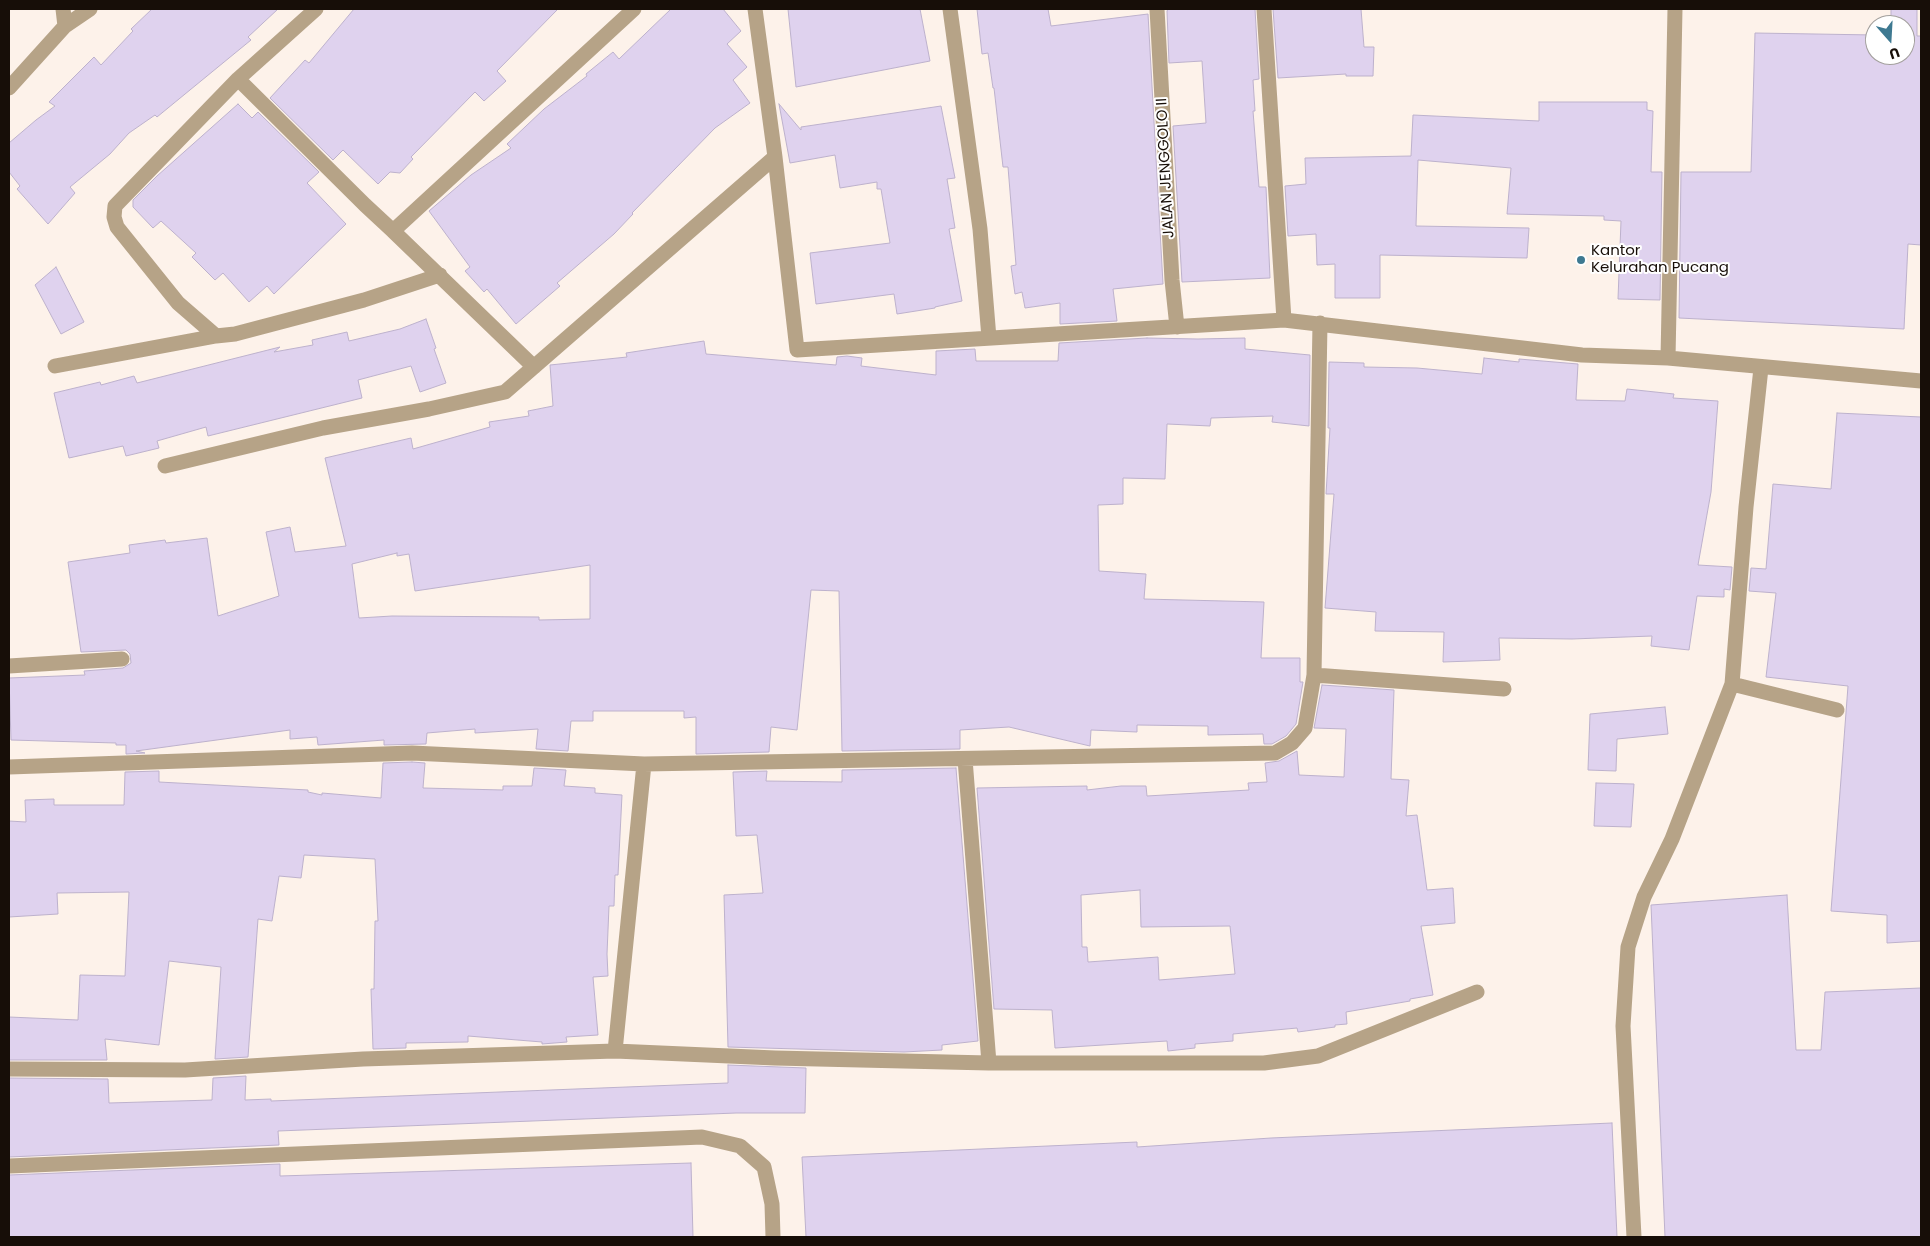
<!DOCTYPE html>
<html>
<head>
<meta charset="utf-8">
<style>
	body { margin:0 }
	#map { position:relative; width:1930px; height:1246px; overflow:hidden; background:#fdf2ea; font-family:Poppins,sans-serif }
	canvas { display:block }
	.frame { position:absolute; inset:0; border:10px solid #170e08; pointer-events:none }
	.north { position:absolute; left:1865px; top:15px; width:50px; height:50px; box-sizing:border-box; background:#fff; border:1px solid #a29f9c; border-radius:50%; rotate:161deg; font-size:14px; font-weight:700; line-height:20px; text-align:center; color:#170e08 }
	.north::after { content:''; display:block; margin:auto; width:18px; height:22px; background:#3e7991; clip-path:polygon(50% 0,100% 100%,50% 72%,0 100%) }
</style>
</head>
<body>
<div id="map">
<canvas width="1930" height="1246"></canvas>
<div class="frame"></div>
<div class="north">U</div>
</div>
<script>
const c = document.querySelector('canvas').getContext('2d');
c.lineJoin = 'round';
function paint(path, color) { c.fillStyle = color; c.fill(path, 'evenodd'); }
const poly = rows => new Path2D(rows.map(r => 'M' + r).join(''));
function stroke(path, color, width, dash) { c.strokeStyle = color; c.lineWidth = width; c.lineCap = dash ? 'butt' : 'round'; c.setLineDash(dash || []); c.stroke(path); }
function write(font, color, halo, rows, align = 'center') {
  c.font = font + ' Poppins,sans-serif'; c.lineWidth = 4; c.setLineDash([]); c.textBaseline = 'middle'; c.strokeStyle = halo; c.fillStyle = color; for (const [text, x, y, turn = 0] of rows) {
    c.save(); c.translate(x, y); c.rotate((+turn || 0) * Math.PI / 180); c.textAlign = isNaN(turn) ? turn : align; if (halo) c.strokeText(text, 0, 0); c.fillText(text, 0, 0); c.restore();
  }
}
const building = poly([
	[152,9,278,9,248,37,251,40,157,117,155,115,129,133,110,154,70,187,75,193,48,224,17,189,20,186,9,172,9,143,36,120,55,106,49,102,94,57,101,65,133,31,131,29,152,9],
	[354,9,558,9,497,71,506,81,484,101,475,92,411,157,413,159,400,173,390,172,378,184,343,150,333,160,270,98,305,60,309,63,354,9],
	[671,9,723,9,741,31,727,44,747,67,733,80,750,103,715,128,632,213,633,214,614,234,557,283,560,286,516,324,487,289,484,292,465,271,470,267,429,211,471,175,511,148,507,144,544,109,587,76,586,74,613,52,619,59,671,9],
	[788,9,920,9,930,61,796,87,788,9],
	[977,9,1048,9,1051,26,1148,14,1163,284,1113,289,1117,321,1060,324,1060,303,1025,308,1022,292,1015,294,1011,266,1016,265,1008,167,1003,167,994,88,993,88,988,53,982,54,977,9],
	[1168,9,1255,9,1259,79,1253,80,1255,111,1253,111,1259,187,1266,187,1270,278,1182,282,1173,126,1206,123,1202,61,1169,63,1167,11,1168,9],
	[1273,9,1361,9,1364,47,1374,47,1373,76,1346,76,1346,74,1278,78,1273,9],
	[1891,9,1917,9,1917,36,1921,36,1921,245,1908,244,1904,329,1679,318,1681,172,1751,172,1755,33,1875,35,1875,55,1905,55,1905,25,1891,25,1891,9],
	[1539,102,1647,102,1647,110,1653,111,1651,172,1662,172,1660,300,1618,299,1621,221,1604,220,1604,216,1507,214,1511,168,1418,160,1416,226,1529,228,1527,258,1380,255,1380,298,1335,298,1335,264,1317,265,1316,234,1288,236,1285,186,1306,184,1305,158,1411,156,1413,115,1539,121,1539,102],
	[238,104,252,118,258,112,319,172,307,183,346,224,274,294,267,286,249,302,223,273,215,280,192,257,196,253,161,221,153,228,133,207,133,200,157,176,238,104],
	[779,104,801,130,801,127,941,106,955,178,947,179,955,228,949,229,962,301,935,307,935,308,897,314,894,294,816,304,810,253,890,243,881,189,877,189,877,182,840,188,835,155,790,163,779,104],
	[56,267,84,322,61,334,35,285,56,267],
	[426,319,436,348,434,349,446,383,420,392,411,366,358,380,362,398,208,436,206,427,157,441,159,448,126,456,123,446,69,458,54,393,100,382,101,385,134,376,137,383,280,347,274,352,313,345,312,340,347,332,349,341,400,329,426,319],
	[1147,338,1198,339,1245,338,1245,349,1310,355,1309,426,1272,422,1273,416,1211,418,1210,426,1167,424,1165,479,1123,478,1123,504,1098,505,1099,571,1146,574,1144,599,1264,602,1261,658,1300,658,1300,682,1303,682,1296,724,1286,736,1272,744,1264,744,1263,734,1208,735,1208,726,1137,725,1137,732,1091,730,1090,746,1009,727,960,730,960,749,842,751,839,591,811,590,797,730,771,727,769,752,696,754,696,717,684,718,684,711,593,711,593,721,571,721,568,751,536,749,538,729,475,733,475,729,427,733,426,744,384,745,384,740,318,745,317,737,290,739,290,730,136,751,145,753,126,754,126,745,116,745,116,743,11,740,9,678,85,675,84,671,123,668,131,663,130,654,126,650,81,652,68,562,130,553,129,545,165,540,166,543,207,538,218,616,279,596,266,532,290,527,295,552,346,546,325,458,411,438,413,449,490,427,489,422,529,416,528,411,553,406,550,365,627,357,626,353,704,341,706,354,836,365,837,357,847,356,862,358,861,366,936,375,936,351,975,349,976,361,1058,361,1059,343,1147,338],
	[397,553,397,556,409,554,415,591,590,565,590,619,539,620,539,617,392,616,359,618,352,564,397,553],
	[1484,358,1519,362,1519,359,1578,364,1576,400,1625,401,1627,389,1674,394,1673,398,1718,401,1711,492,1698,565,1732,567,1730,590,1724,589,1724,597,1697,596,1689,650,1651,646,1652,636,1572,639,1499,638,1500,660,1443,662,1444,632,1375,631,1376,612,1325,608,1334,494,1326,494,1330,428,1328,428,1329,362,1364,363,1364,367,1417,368,1482,374,1484,358],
	[1837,413,1921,417,1921,941,1887,943,1887,915,1831,911,1848,686,1766,677,1776,593,1749,591,1751,568,1766,569,1773,484,1831,489,1837,413],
	[1322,685,1394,690,1391,779,1409,780,1406,816,1417,815,1427,890,1453,888,1455,923,1421,926,1433,995,1410,999,1410,1001,1346,1012,1347,1024,1335,1025,1335,1027,1298,1032,1297,1028,1233,1034,1233,1041,1195,1044,1195,1048,1168,1051,1167,1041,1055,1048,1052,1010,994,1009,977,788,1087,786,1087,790,1121,786,1146,786,1147,796,1249,790,1248,783,1267,782,1265,763,1279,761,1297,751,1299,775,1344,777,1346,729,1314,728,1322,685],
	[1140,890,1141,927,1230,926,1235,974,1159,980,1158,957,1088,962,1087,947,1082,947,1081,895,1140,890],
	[1665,707,1668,734,1617,739,1616,771,1588,770,1590,714,1665,707],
	[412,762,425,763,423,788,503,790,503,786,532,786,534,768,566,770,564,786,595,788,595,793,622,795,618,875,615,875,614,906,609,906,607,954,608,976,593,977,598,1035,566,1037,567,1042,542,1044,542,1042,468,1036,468,1042,406,1043,406,1048,373,1049,371,989,374,989,375,921,378,921,375,859,304,855,301,878,279,876,272,921,258,919,248,1057,215,1059,221,967,169,961,159,1045,105,1039,107,1060,9,1060,9,1017,78,1020,80,975,125,976,129,892,57,893,58,914,9,917,9,821,26,822,25,800,54,799,54,805,124,805,125,772,159,771,159,782,308,790,308,792,322,795,322,793,381,798,383,763,412,762],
	[956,768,978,1041,942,1045,942,1050,904,1052,728,1047,724,895,763,893,757,835,736,836,733,772,767,771,766,781,842,782,842,770,956,768],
	[1596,783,1634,784,1631,827,1594,826,1596,783],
	[1787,895,1796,1050,1821,1050,1825,992,1921,988,1921,1237,1665,1237,1651,905,1787,895],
	[728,1065,806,1068,805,1113,736,1113,278,1131,279,1145,9,1157,9,1078,108,1079,109,1103,212,1100,213,1078,246,1076,245,1100,271,1099,271,1101,728,1083,728,1065],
	[1612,1123,1617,1237,806,1237,802,1157,1137,1142,1137,1147,1271,1138,1612,1123],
	[691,1163,693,1237,9,1237,9,1175,280,1164,280,1176,691,1163]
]);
const lane = poly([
	[1732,684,1837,710],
	[9,1166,702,1137,740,1146,764,1167,772,1204,773,1237],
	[1634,1237,1623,1026,1628,947,1644,897,1672,839,1732,684,1746,507,1761,368]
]);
const street = poly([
	[63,9,65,26],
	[316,9,238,79,365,205,393,231],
	[755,9,775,157,797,350,1284,320,1582,355,1668,358,1921,381],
	[950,9,980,229,989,338],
	[1157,9,1172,280,1177,327],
	[1264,9,1284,320],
	[238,79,115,206,114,217,117,227,178,303,216,336,235,334,364,300,440,275],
	[9,88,65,26,90,9],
	[1668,358,1675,9],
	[55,366,216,336],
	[534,367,393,231,634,9],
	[165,466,323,428,429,409,505,392,775,157],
	[9,666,122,659],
	[1314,675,1504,689],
	[965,759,989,1063],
	[9,767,412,753,644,764,1275,753,1292,743,1305,728,1314,675,1320,323],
	[615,1051,644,764],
	[9,1069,185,1070,363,1059,615,1051,775,1058,989,1063,1264,1063,1318,1056,1477,992]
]);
const markers = [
	[1581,260,5,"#3e7991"]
];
const streetNames = [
	["JALAN JENGGOLO II",1166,168,-93]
];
const poiNames = [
	["Kantor",1591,251],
	["Kelurahan Pucang",1591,268]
];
paint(building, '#dfd2ee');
stroke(building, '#bdb1cc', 1);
stroke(lane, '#b6a387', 15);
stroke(street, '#b6a387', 15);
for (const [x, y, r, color] of markers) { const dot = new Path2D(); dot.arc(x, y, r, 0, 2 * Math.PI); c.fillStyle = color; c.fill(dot); stroke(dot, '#fff', 2); }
write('15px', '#170e08', '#fff', streetNames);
write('15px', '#170e08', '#fff', poiNames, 'left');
</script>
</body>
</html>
